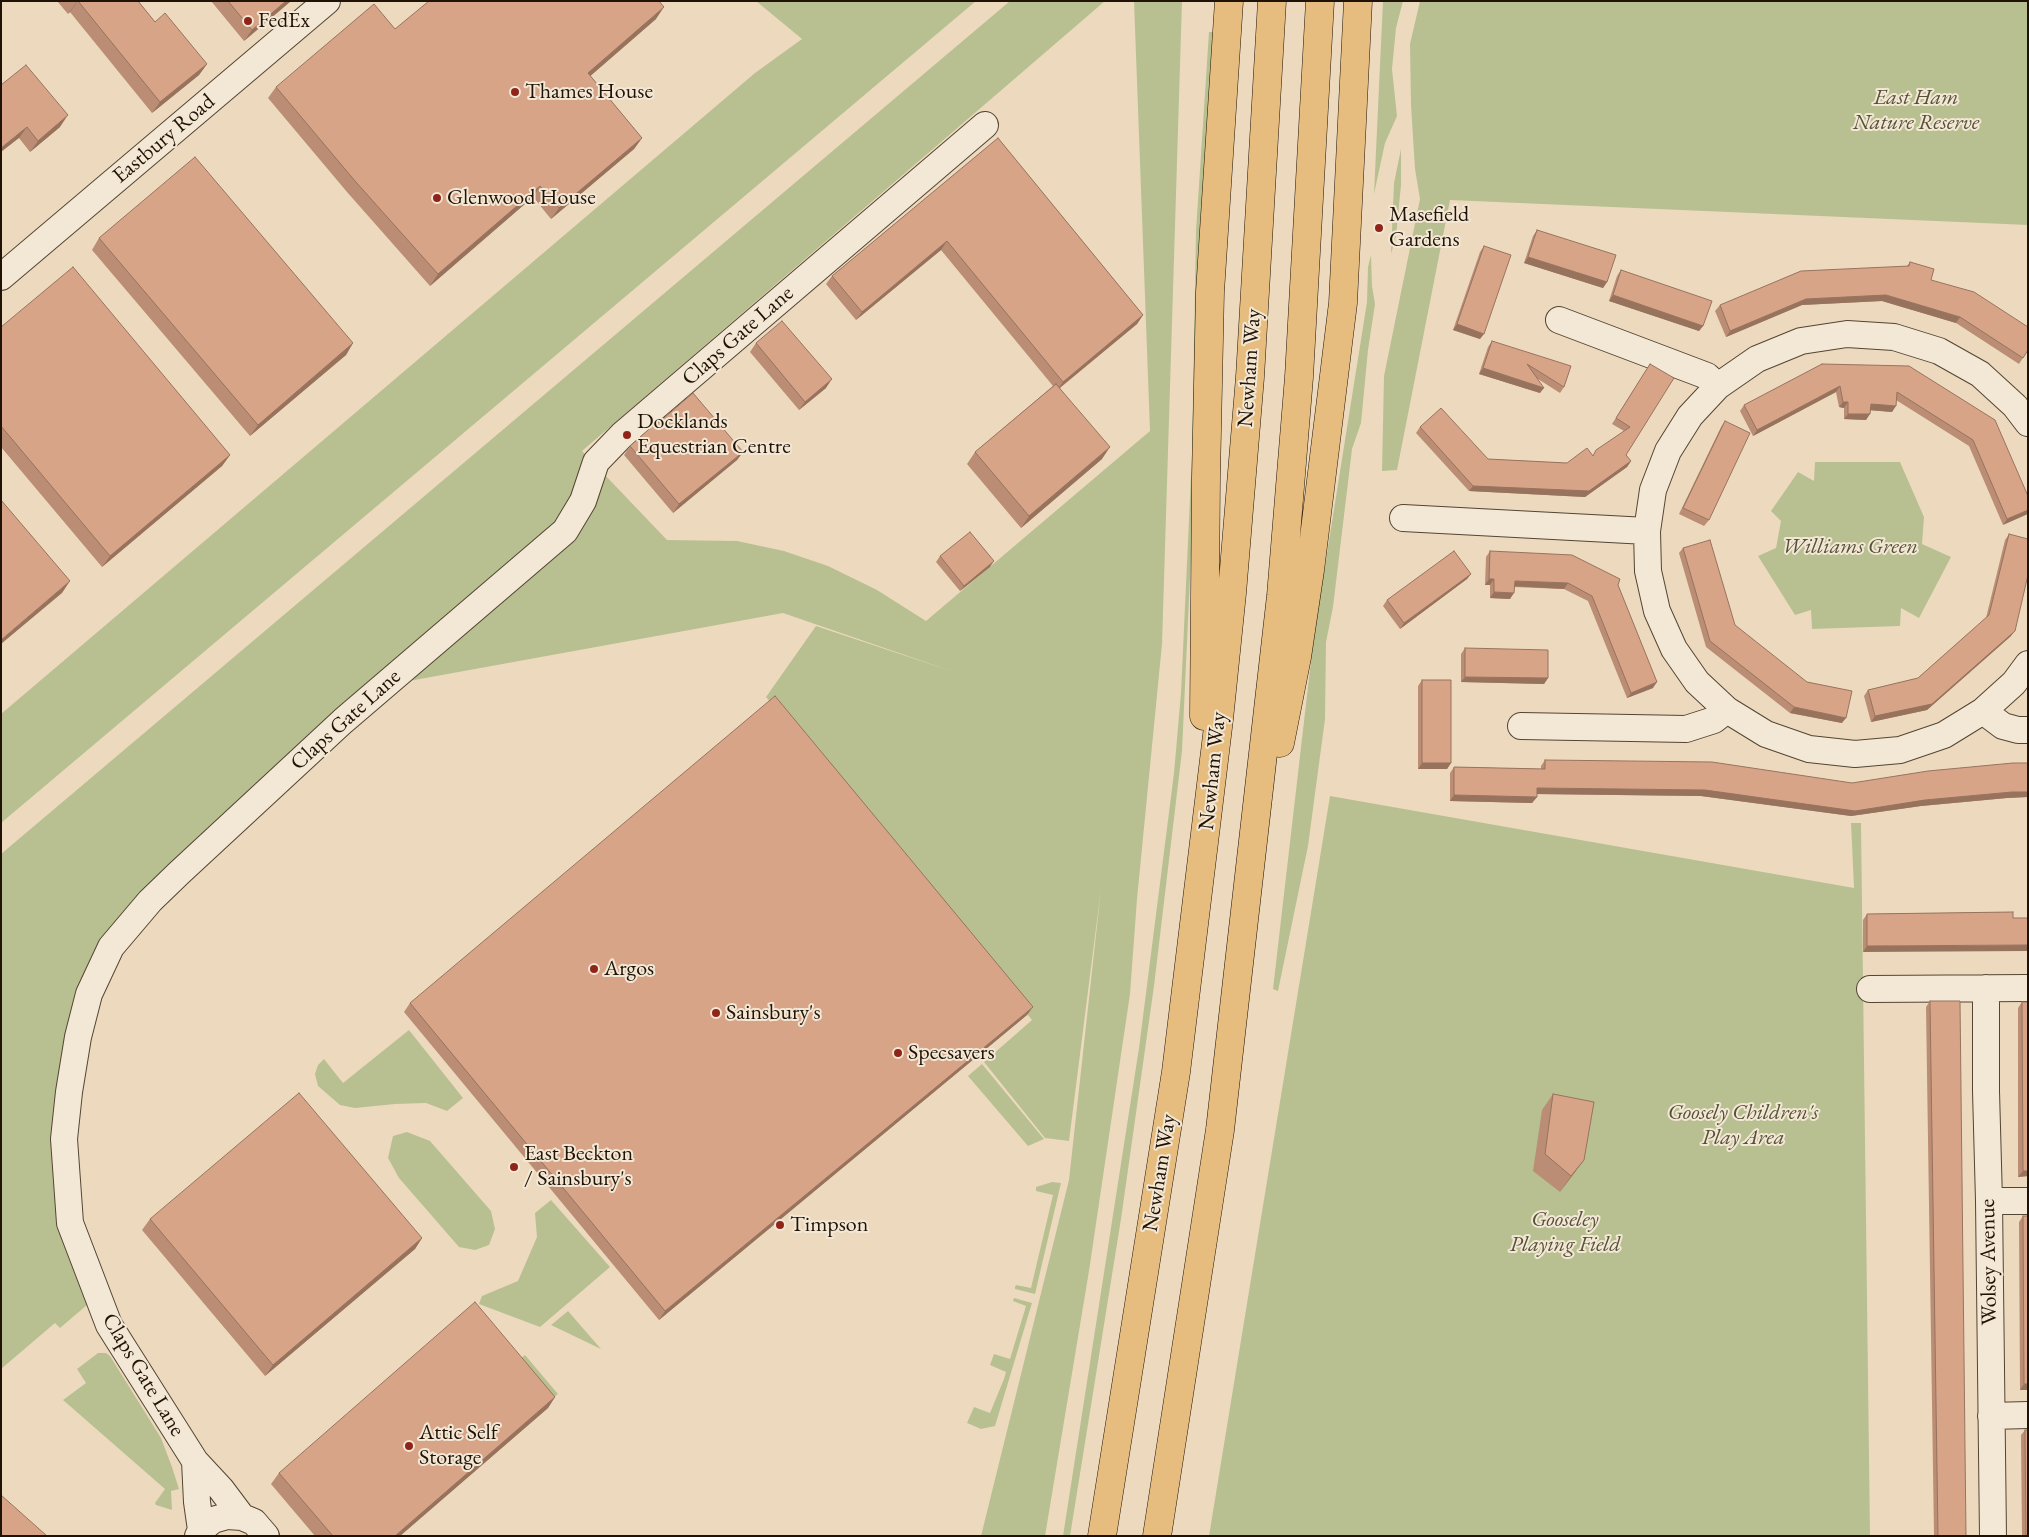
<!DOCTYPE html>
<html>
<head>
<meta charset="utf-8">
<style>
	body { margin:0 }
	#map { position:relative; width:2029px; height:1537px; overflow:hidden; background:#eddabe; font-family:"EB Garamond",serif }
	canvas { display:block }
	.frame { position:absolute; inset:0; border:2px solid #201305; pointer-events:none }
</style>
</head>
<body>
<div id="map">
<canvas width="2029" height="1537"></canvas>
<div class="frame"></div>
</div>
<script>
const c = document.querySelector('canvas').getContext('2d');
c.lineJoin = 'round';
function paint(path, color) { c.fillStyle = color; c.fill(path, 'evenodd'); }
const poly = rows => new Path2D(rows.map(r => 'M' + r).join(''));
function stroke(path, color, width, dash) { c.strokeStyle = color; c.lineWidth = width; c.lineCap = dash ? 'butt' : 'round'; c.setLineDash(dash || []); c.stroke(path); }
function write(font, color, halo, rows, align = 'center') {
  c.font = font + ' "EB Garamond",serif'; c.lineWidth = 4; c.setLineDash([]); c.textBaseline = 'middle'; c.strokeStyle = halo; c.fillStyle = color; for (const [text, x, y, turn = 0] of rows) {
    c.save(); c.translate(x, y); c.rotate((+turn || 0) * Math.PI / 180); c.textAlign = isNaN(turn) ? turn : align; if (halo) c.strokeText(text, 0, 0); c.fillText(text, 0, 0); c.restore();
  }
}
const green = poly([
	[756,1,976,1,1,823,1,714,755,73,802,39],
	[1010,1,1105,1,582,451,667,540,737,541,784,551,828,566,877,590,926,621,1150,431,1134,1,1182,1,1162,644,1137,899,1130,994,1089,1271,1045,1536,981,1536,1069,1180,1101,889,1069,1141,1045,1138,984,1062,1032,1020,766,697,816,626,954,672,783,613,409,681,139,898,63,1073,51,1133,55,1192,72,1260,87,1305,60,1328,55,1323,1,1369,1,854],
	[1383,1,1403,1,1396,28,1392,69,1397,116,1385,143,1374,194],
	[1420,1,2028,1,2028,225,1450,200,1397,470,1382,471,1384,376,1420,199,1415,169,1411,105,1410,44],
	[1209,32,1215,32,1182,751,1154,986,1121,1219,1070,1536,1063,1536,1139,1048,1174,773,1181,693,1192,454,1196,231],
	[1401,149,1401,185,1396,236,1391,254,1394,183],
	[1371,255,1372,286,1375,304,1368,350,1361,423,1352,449,1333,607,1326,642,1325,719,1308,846,1278,991,1273,989,1314,635,1367,302,1368,267],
	[1815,462,1900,462,1924,517,1922,544,1951,557,1919,618,1901,608,1900,626,1812,629,1811,610,1795,615,1758,556,1776,548,1781,521,1771,511,1798,472,1814,481],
	[1330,796,1854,888,1851,823,1861,823,1870,1536,1209,1536],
	[409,1030,463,1098,447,1111,426,1103,395,1104,355,1108,340,1105,318,1086,315,1074,318,1065,324,1059,343,1083],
	[982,1064,1044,1139,1028,1146,968,1076],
	[407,1132,430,1141,491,1211,495,1229,489,1245,475,1250,459,1247,399,1178,388,1158,393,1136],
	[1052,1182,1061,1183,1035,1294,1015,1289,1015,1287,1016,1285,1031,1288,1053,1195,1036,1191,1036,1187],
	[551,1200,610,1267,540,1327,479,1304,482,1296,518,1281,537,1237,535,1213],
	[1014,1298,1032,1303,995,1426,981,1429,967,1423,974,1407,990,1413,1004,1379,1006,1372,990,1365,994,1354,1010,1359,1026,1306,1013,1301],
	[568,1311,601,1349,551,1325],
	[98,1353,106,1353,110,1356,161,1438,172,1467,179,1489,171,1491,172,1510,156,1505,155,1503,165,1489,63,1400,86,1383,77,1369],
	[525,1355,558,1394,549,1401,516,1362]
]);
const minor = poly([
	[1,277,327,1],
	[1559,320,1707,376,1718,386],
	[2028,423,2015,406,1980,374,1939,351,1894,337,1847,334,1801,341,1757,359,1718,386,1690,416,1668,451,1653,490,1647,531,1648,571,1657,611,1674,649,1697,682,1727,710,1766,734,1809,749,1855,754,1900,750,1944,735,1983,711,2014,683,2028,664],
	[1403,518,1647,531],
	[1983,711,2003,726,2018,730,2028,730],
	[1521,726,1686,729,1714,720,1727,710],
	[1986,988,1986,1091,1989,1201,1993,1536],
	[1870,989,2028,988],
	[1989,1201,2028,1201],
	[1991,1416,2028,1415],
	[195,1461,197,1502,201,1530],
	[242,1517,221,1489,195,1461,109,1325,70,1223,64,1139,69,1092,78,1037,89,994,111,947,150,901,179,873,343,721,565,531,583,501,596,462,622,435,985,125],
	[198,1536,201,1530,213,1520,227,1516,242,1517,254,1522,266,1536]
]);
const highway = poly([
	[1204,716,1206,477,1210,292,1229,1],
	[1280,743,1297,657,1310,570,1343,303,1358,1],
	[1102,1536,1176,1072,1219,719,1232,593,1250,377,1272,1],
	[1157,1536,1220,1130,1281,596,1299,377,1320,1]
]);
const wall = poly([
	[57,1,138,1,155,22,207,64,199,75,152,113,70,12,68,14],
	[211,1,291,1,244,41],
	[656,19,590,76,642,138,634,149,551,219,533,197,430,286,347,192,268,98,276,87,395,29],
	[1,85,60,127,30,152,19,138],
	[998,138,1143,315,1137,324,1060,388,1102,459,1021,528,967,464,975,452,1053,386,941,250,856,320,826,284,832,276],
	[1537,230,1607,282,1603,288,1524,263,1533,236],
	[99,238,353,343,346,355,250,436,92,250],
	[1484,246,1480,339,1453,330,1480,252],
	[1910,262,1931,280,2028,350,2019,364,1956,323,1882,301,1802,305,1726,337,1715,311,1720,305,1907,266],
	[1621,270,1703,326,1699,331,1609,301,1617,276],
	[1,327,230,455,222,466,102,567,1,447],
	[1492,341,1564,387,1560,393,1538,379,1540,393,1479,374,1488,347],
	[756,343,826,388,799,410,750,352],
	[1650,364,1626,455,1631,461,1627,467,1585,497,1469,491,1416,433,1420,427,1488,459,1567,463,1593,456,1624,431,1612,424],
	[1909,366,2028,496,2003,525,1969,446,1896,400,1892,412,1871,410,1866,420,1844,419,1844,408,1839,407,1836,392,1753,436,1740,411,1744,405],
	[1725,421,1709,520,1704,526,1679,514,1721,427],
	[630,446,743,452,737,460,673,513,624,455],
	[2009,534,2011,636,1927,710,1871,722,1864,696,1868,690,1918,678,1986,618,2005,540],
	[1683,548,1735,625,1842,723,1790,713,1706,647,1679,553],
	[1490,551,1618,585,1653,688,1627,698,1588,601,1564,589,1514,587,1510,599,1490,598,1490,585,1485,585,1486,557],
	[940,556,990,567,960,591,936,562],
	[1471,574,1467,579,1400,629,1383,606,1387,600],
	[1465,648,1548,678,1544,684,1461,682,1461,654],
	[1422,680,1451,763,1447,769,1418,769,1418,686],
	[1545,760,1852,783,2028,763,2028,797,2007,798,1921,806,1851,816,1701,796,1537,794,1537,797,1532,803,1450,801,1450,773,1454,767,1541,769,1541,766],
	[2013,912,1863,952,1863,920,1867,914],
	[1930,1001,1966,1536,1934,1536,1926,1007],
	[2022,1002,2028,1002,2028,1176,2018,1177,2018,1008],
	[410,1003,1027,1015,659,1320,404,1012],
	[1553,1094,1584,1160,1560,1192,1533,1171,1542,1110],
	[2023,1216,2028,1216,2028,1390,2020,1390,2019,1222],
	[150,1219,422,1238,415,1249,265,1376,142,1230],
	[555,1397,548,1408,400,1536,315,1536,271,1484,279,1473],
	[2025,1430,2028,1536,2022,1536,2021,1435]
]);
const shadedWall = poly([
	[78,1,70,12,68,14,76,3],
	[286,1,291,1,244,41,252,30],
	[664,7,656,19,580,85,588,73],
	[207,64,199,75,152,113,160,102],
	[68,115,60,127,30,152,38,141],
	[27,127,19,138,1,152,1,148],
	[642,138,634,149,551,219,559,208],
	[540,186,533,197,430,286,438,274],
	[947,241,941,250,856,320,862,312],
	[1528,257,1607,282,1603,288,1524,263],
	[1613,295,1703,326,1699,331,1609,301],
	[1886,295,1960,317,1956,323,1882,301,1802,305,1726,337,1730,331,1806,299],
	[1143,315,1137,324,1057,390,1063,382],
	[1457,324,1484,334,1480,339,1453,330],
	[353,343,346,355,250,436,258,425],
	[1483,368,1544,388,1540,393,1479,374],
	[832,379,826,388,799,410,805,402],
	[1840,386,1836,392,1753,436,1757,430],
	[1843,402,1848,402,1844,408,1839,407],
	[1871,404,1896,406,1892,412,1867,410],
	[1848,414,1870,414,1866,420,1844,419],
	[1110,447,1102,459,1021,528,1029,516],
	[743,452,737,460,673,513,679,504],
	[230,455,222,466,102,567,110,556],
	[1631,461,1627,467,1585,497,1469,491,1473,486],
	[2028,510,2028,514,2003,525,2007,519],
	[994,561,990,567,960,591,964,586],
	[1471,574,1467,579,1400,629,1404,623],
	[1489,579,1494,579,1490,585,1485,585],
	[70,581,62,593,1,644,1,640],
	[1515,581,1568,583,1564,589,1511,586],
	[1494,592,1514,593,1510,599,1490,598],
	[2015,631,2011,636,1927,710,1871,722,1875,716],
	[1465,677,1548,678,1544,684,1461,682],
	[1657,682,1653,688,1627,698,1631,693],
	[1794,707,1846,718,1842,723,1790,713],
	[1422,763,1451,763,1447,769,1418,769],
	[1537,788,1705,790,1925,800,2012,792,2028,792,2028,797,2007,798,1921,806,1851,816,1701,796,1533,794],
	[1454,795,1537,797,1532,803,1450,801],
	[2028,945,2028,951,1863,952,1867,946],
	[1033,1007,1027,1015,659,1320,665,1311],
	[1584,1160,1560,1192,1571,1176],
	[2023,1171,2028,1171,2028,1176,2018,1177],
	[422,1238,415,1249,265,1376,273,1365],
	[2024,1384,2028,1384,2028,1390,2020,1390],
	[555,1397,548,1408,400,1536,395,1536]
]);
const building = poly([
	[78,1,138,1,155,22,165,13,207,64,160,102,78,1],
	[228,1,286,1,252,30,228,1],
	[429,1,659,1,664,7,588,73,642,138,559,208,540,186,438,274,355,181,276,87,374,4,395,29,429,1],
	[26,65,68,115,38,141,27,127,1,148,1,85,26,65],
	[998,138,1143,315,1063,382,947,241,862,312,832,276,998,138],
	[195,157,353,343,258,425,99,238,195,157],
	[1537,230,1616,255,1607,282,1528,257,1537,230],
	[1484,246,1511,255,1484,334,1457,324,1484,246],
	[1910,262,1934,269,1931,280,1974,292,2028,327,2028,350,2023,358,1960,317,1886,295,1806,299,1730,331,1720,305,1801,271,1909,266,1910,262],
	[73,267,230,455,110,556,1,426,1,327,73,267],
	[1621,270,1712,301,1703,326,1613,295,1621,270],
	[782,321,832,379,805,402,756,343,782,321],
	[1492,341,1571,366,1564,387,1527,364,1544,388,1483,368,1492,341],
	[1650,364,1674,378,1626,455,1631,461,1589,491,1473,486,1420,427,1441,408,1488,459,1567,463,1587,448,1593,456,1596,450,1630,427,1616,418,1650,364],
	[1822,364,1909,366,1995,420,2028,496,2028,510,2007,519,1973,440,1897,392,1896,406,1871,404,1870,414,1848,414,1848,402,1843,402,1840,386,1757,430,1744,405,1822,364],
	[1056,384,1110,447,1029,516,975,452,1056,384],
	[693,393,743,452,679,504,630,446,656,423,657,424,693,393],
	[1725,421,1750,433,1709,520,1683,508,1725,421],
	[1,500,70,581,1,640,1,500],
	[970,532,994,561,964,586,940,556,970,532],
	[2009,534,2028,539,2028,575,2015,631,1932,704,1875,716,1868,690,1918,678,1989,615,2009,534],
	[1710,540,1735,625,1807,682,1852,691,1846,718,1794,707,1710,641,1683,548,1710,540],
	[1454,551,1471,574,1404,623,1387,600,1454,551],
	[1490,551,1572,555,1620,579,1618,585,1657,682,1631,693,1592,596,1568,583,1515,581,1514,593,1494,592,1494,579,1489,579,1490,551],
	[1465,648,1548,650,1548,678,1465,677,1465,648],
	[1422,680,1451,680,1451,763,1422,763,1422,680],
	[775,696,1033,1007,665,1311,410,1003,775,696],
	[1545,760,1712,762,1852,783,1928,771,2013,763,2028,763,2028,792,2012,792,1925,800,1855,811,1705,790,1537,788,1537,797,1454,795,1454,767,1545,769,1545,760],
	[2013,912,2013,918,2028,918,2028,945,1867,946,1867,914,2013,912],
	[1930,1001,1960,1001,1966,1536,1938,1536,1930,1001],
	[2022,1002,2028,1002,2028,1171,2023,1171,2022,1002],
	[299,1093,422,1238,273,1365,150,1219,299,1093],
	[1553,1094,1594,1102,1584,1160,1571,1176,1545,1154,1553,1094],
	[2023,1216,2028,1216,2028,1384,2024,1384,2023,1216],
	[475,1302,555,1397,395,1536,333,1536,279,1473,475,1302],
	[2025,1430,2028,1430,2028,1536,2026,1536,2025,1430],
	[1,1495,47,1536,1,1536,1,1495]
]);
const markers = [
	[248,21,5,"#8f2418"],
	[515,92,5,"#8f2418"],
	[437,198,5,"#8f2418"],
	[1379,228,5,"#8f2418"],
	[627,435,5,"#8f2418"],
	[594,969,5,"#8f2418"],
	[716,1013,5,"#8f2418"],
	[898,1053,5,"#8f2418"],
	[514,1167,5,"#8f2418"],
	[780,1225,5,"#8f2418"],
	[409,1446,5,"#8f2418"]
];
const poiNames = [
	["FedEx",258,21],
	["Thames House",525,92],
	["Glenwood House",447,198],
	["Masefield",1389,215],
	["Gardens",1389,240],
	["Docklands",637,422],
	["Equestrian Centre",637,447],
	["Argos",604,969],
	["Sainsbury's",726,1013],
	["Specsavers",908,1053],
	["East Beckton",524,1154],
	["/ Sainsbury's",524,1179],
	["Timpson",790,1225],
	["Attic Self",419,1433],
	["Storage",419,1458]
];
const parkNames = [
	["East Ham",1916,98],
	["Nature Reserve",1916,123],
	["Williams Green",1850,547],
	["Goosely Children's",1743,1113],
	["Play Area",1743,1138],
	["Gooseley",1565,1220],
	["Playing Field",1565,1245]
];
const streetNames = [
	["Eastbury Road",164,139,-40],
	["Claps Gate Lane",738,336,-41],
	["Newham Way",1250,368,-86],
	["Claps Gate Lane",346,720,-42],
	["Newham Way",1213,771,-84],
	["Newham Way",1160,1173,-81],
	["Wolsey Avenue",1989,1262,-91],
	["Claps Gate Lane",143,1375,59]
];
paint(green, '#b8c091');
stroke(minor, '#534533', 28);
stroke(highway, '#201305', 29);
stroke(minor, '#f3e7d5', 26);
stroke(highway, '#e6bd7f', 28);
paint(wall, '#ba8d74');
paint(shadedWall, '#97735e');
paint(building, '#d8a487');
stroke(building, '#97735e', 1);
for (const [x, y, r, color] of markers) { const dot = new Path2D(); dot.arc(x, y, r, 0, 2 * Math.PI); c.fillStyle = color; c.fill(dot); stroke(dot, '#f3e7d5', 2); }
write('22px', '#201305', '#f3e7d5', poiNames, 'left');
write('italic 22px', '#555036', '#f3e7d5', parkNames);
write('22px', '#201305', '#f3e7d5', streetNames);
</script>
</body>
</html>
